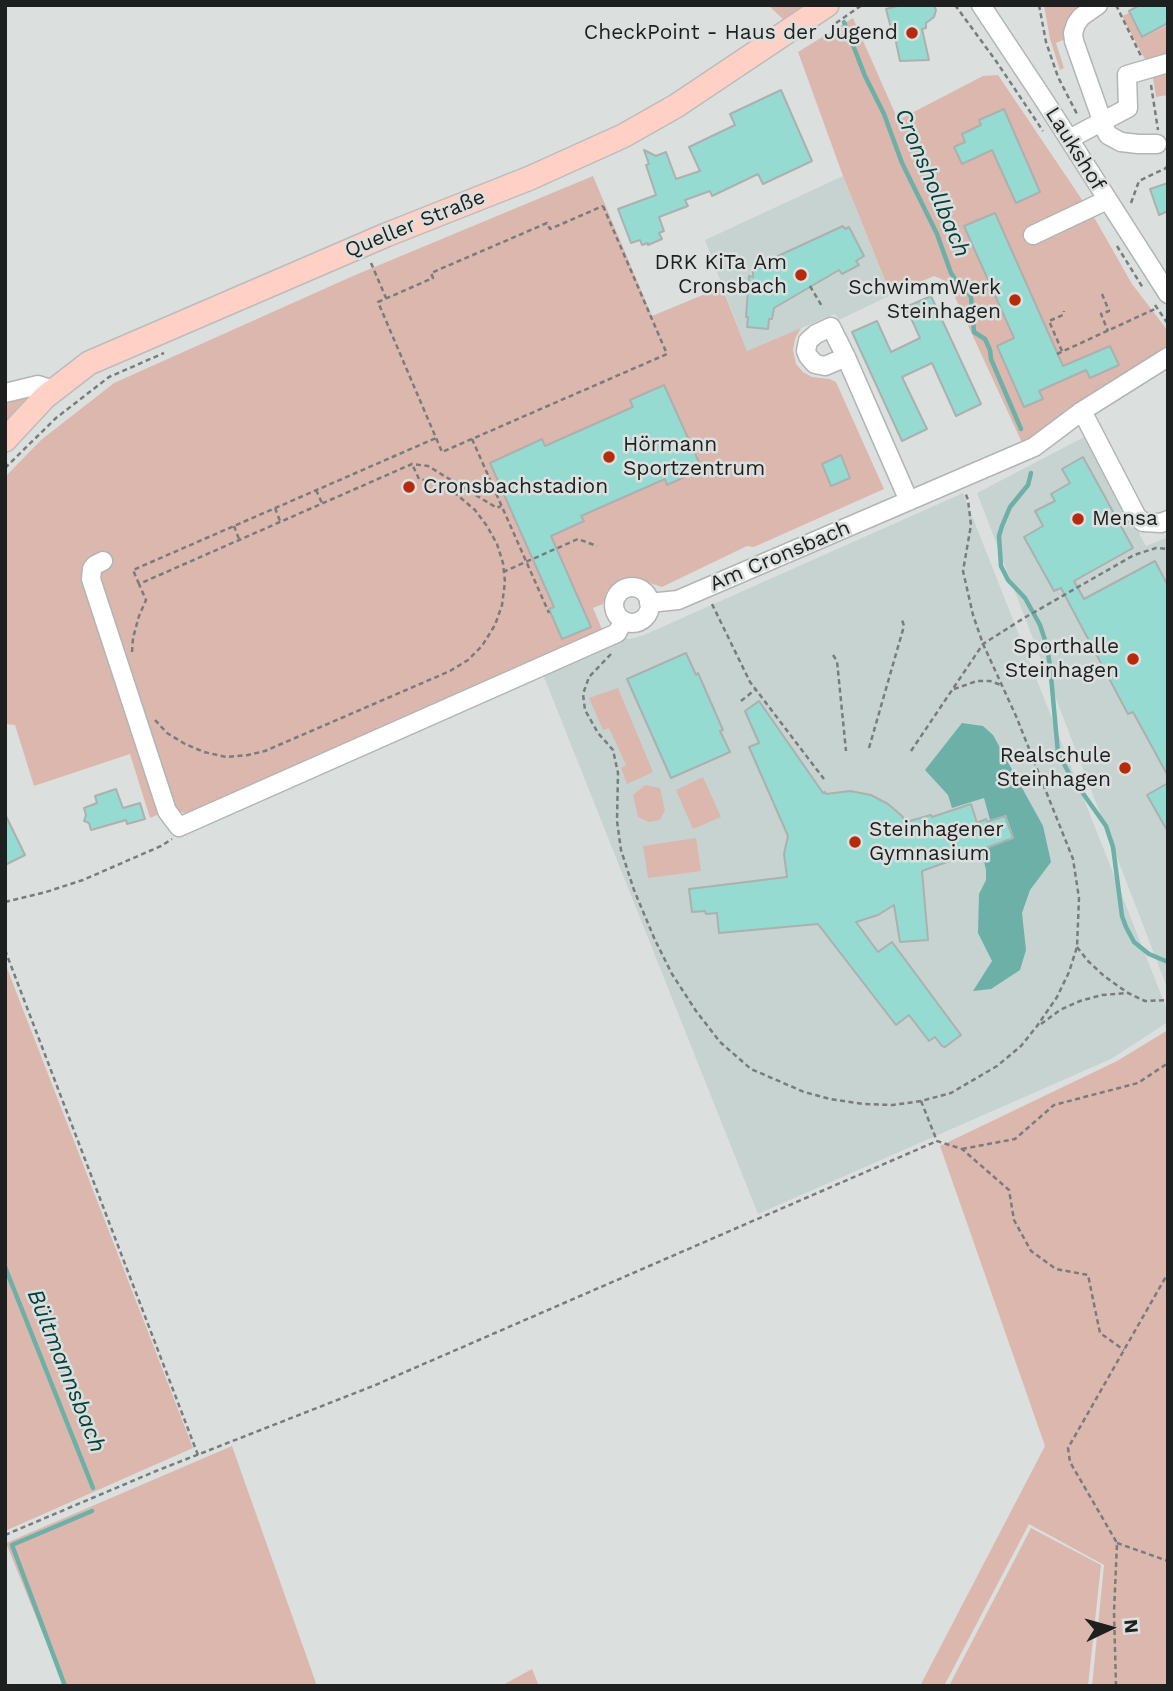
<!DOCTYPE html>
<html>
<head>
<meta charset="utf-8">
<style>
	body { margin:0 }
	#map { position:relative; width:1173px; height:1691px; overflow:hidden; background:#dbe0df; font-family:"Work Sans",sans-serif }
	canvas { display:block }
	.frame { position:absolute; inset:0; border:7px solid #1e1f1f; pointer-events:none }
	.north { position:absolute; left:1075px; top:1593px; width:70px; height:70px; -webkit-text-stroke:5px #dbe0df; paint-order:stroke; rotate:85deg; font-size:19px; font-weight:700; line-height:28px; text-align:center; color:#1e1f1f }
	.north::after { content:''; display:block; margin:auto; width:24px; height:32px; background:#1e1f1f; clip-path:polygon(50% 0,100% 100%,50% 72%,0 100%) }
</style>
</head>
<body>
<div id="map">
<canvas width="1173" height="1691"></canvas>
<div class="frame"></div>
<div class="north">N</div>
</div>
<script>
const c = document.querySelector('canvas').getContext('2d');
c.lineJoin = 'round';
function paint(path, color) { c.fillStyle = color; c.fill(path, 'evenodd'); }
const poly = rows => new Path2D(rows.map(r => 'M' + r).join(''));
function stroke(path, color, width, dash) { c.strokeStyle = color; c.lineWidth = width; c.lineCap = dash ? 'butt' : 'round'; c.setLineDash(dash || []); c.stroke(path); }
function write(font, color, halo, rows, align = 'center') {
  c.font = font + ' "Work Sans",sans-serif'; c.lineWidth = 5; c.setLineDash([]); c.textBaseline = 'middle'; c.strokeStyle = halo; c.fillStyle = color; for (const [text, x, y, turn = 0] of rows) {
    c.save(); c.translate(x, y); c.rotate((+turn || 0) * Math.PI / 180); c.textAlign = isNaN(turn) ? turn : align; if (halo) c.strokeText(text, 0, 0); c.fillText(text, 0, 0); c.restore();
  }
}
const built = poly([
	[843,176,891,295,839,320,835,314,747,351,705,240],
	[1086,436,1146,546,1168,537,1168,990,977,493],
	[963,493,1168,1012,1168,1022,1111,1059,758,1214,542,672,616,637,630,639,644,635]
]);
const green = poly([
	[766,5,807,5,785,21,769,6],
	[1044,5,1080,5,1073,13,1068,25,1068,38,1056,43,1064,68,1060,70,1050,39],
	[1129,13,1142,38,1168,25,1168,61,1149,67,1122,16],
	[853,18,898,120,983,76,998,75,1095,219,1132,284,1168,331,1168,345,1042,431,1024,447,948,282,934,276,891,295,843,176,798,52],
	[1168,67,1168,95,1156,97,1152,72],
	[593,176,652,316,722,287,747,351,801,328,795,339,793,350,796,364,803,372,812,377,830,379,836,382,884,489,754,547,747,546,662,587,635,578,618,581,607,590,603,604,593,608,604,634,191,815,171,809,150,818,130,754,34,786,15,725,5,724,5,477,41,440,114,383,353,276],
	[32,393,28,402,5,427,5,399],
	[618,688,653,772,627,784,621,768,626,765,609,728,603,730,589,698],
	[703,777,721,817,693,829,676,790],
	[645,785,660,788,665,810,660,820,649,822,638,817,633,795],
	[696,838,701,871,648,878,643,846],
	[5,963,193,1448,5,1531],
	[1168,1030,1168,1686,1092,1686,1104,1565,1029,1524,944,1686,920,1686,1045,1446,940,1146,1117,1061],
	[232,1446,317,1686,64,1686,6,1543],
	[1031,1528,1101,1565,1088,1686,949,1686],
	[532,1669,539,1686,501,1686]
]);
const water = poly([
	[962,723,983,726,993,735,1043,826,1051,862,1030,890,1022,913,1026,950,1020,970,991,989,973,991,992,961,978,933,979,894,986,880,986,870,984,861,978,852,1014,838,1006,815,990,820,984,798,952,808,948,795,925,770]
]);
const stream = poly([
	[844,22,865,76,884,114,902,163,937,234,951,273,959,285,968,292,971,297,974,332,985,339,990,350,991,359,1021,429],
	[1031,473,1028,485,1010,507,1002,526,999,536,1001,566,1008,580,1025,598,1040,625,1046,643,1050,665,1058,753,1070,775,1106,826,1113,847,1122,916,1126,927,1134,942,1149,954,1168,962],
	[5,1267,93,1488],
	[65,1686,12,1545,92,1511]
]);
const building = poly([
	[902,5,934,5,936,10,934,17,926,23,926,28,922,29,929,60,900,61,893,28,891,28,886,9,902,5],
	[1140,5,1168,5,1168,23,1142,37,1129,11,1140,5],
	[781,90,812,161,763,184,758,174,712,196,710,191,685,200,688,206,659,217,664,231,659,233,662,239,648,245,648,243,642,245,640,240,631,243,618,209,656,195,646,165,649,164,644,150,656,156,666,152,676,179,700,171,689,147,735,125,730,114,781,90],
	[1004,109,1040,192,1016,203,992,150,962,164,954,147,965,142,962,134,981,125,979,120,1004,109],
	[1168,183,1168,211,1159,215,1150,189,1168,183],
	[995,213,1063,366,1110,346,1119,365,1090,378,1086,370,1039,391,1043,399,1024,407,997,346,1014,338,964,226,995,213],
	[843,226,845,229,849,227,864,256,856,261,859,265,842,274,839,270,774,308,772,319,769,319,768,329,747,327,748,317,746,317,749,276,753,277,753,271,779,259,778,256,843,226],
	[931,296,981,404,956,416,932,363,902,377,927,429,902,441,852,332,877,321,891,352,920,338,906,307,931,296],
	[664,385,702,469,667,485,665,479,581,516,584,521,551,536,591,627,562,639,549,609,554,607,490,463,542,439,545,446,633,407,630,400,664,385],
	[841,455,850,478,831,486,822,464,841,455],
	[1083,457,1133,548,1074,581,1084,599,1155,561,1168,586,1168,776,1133,712,1128,714,1061,588,1054,591,1024,537,1043,526,1035,511,1055,501,1051,494,1070,483,1062,469,1083,457],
	[686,653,696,675,698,673,723,730,720,731,730,752,671,778,627,679,686,653],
	[759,701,823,793,825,792,826,794,850,791,871,795,888,804,902,816,906,822,931,815,932,817,971,804,977,823,986,819,987,822,1005,816,1013,838,922,871,928,940,900,942,894,905,878,915,856,922,878,952,892,942,961,1035,945,1047,942,1046,935,1037,929,1041,909,1015,896,1025,818,924,719,933,717,913,706,914,705,911,692,912,689,889,787,877,784,854,788,836,749,747,759,743,745,711,759,701],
	[1168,783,1168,832,1147,795,1168,783],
	[116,789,123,808,140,803,145,819,127,824,126,820,91,830,89,823,84,821,86,815,84,808,97,803,95,796,116,789],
	[5,814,25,855,5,865,5,814]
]);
const path = poly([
	[955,5,996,61,1043,131],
	[1039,5,1046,42,1058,77,1078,116],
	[1116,5,1141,56],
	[836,23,862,5],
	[1151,85,1158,130],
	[1131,203,1139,181,1166,168,1168,165],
	[603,206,667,354,442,452,378,302,433,278,431,273,547,223,550,229,603,206],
	[1117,246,1143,288],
	[371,263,386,298],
	[810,286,823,308],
	[1102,294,1109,311,1101,314,1108,331],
	[1155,305,1168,324],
	[1062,351,1049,321,1063,315,1064,311],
	[1057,354,1157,308],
	[472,439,549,613],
	[5,468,56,418,109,377,164,353],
	[316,490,322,503],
	[275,508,280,521],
	[234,526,239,539],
	[503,572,578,539,597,546],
	[139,584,133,570,436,438],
	[712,604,750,682,824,779],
	[132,652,133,638,139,616,146,600,139,584,412,464,428,466,497,508,501,506],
	[611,654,589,677,583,694,585,710,598,733,613,750,618,773,617,821,621,850,634,890,655,940,672,974,696,1011,720,1042,751,1069,804,1092,830,1099,863,1104,893,1105,921,1101,951,1093,997,1066,1021,1046,1037,1026,1057,997,1069,972,1077,947,1079,898,1073,859,1016,716,983,644,973,615,963,571,971,525,968,500,965,492],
	[833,655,837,661,846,751],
	[954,689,977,681,990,681,1001,685],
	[741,701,756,689],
	[155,720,167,733,185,744,204,752,226,757,248,755,265,751,450,671,468,660,482,646,495,625,502,605,505,582,503,563,497,544,487,526,475,510,456,494,435,482,419,479,412,464],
	[869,748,904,626,902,620],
	[911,751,983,644,1024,618,1134,555,1156,548,1168,549],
	[5,902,46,892,83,880,161,846,172,839],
	[1077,947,1088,961,1104,976,1128,993,1145,1001,1168,1000],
	[5,950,198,1455],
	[1041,1024,1060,1010,1080,1001,1102,995,1128,993],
	[921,1101,937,1141,962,1149,1009,1190,1014,1220,1031,1251,1056,1269,1088,1275,1100,1333,1124,1350],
	[962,1149,1015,1139,1054,1105,1138,1083,1168,1063],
	[5,1535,156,1471,373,1386,937,1141],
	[1117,1543,1168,1561],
	[1116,1686,1114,1612,1117,1543,1070,1462,1068,1448,1168,1273]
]);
const minor = poly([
	[981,5,1044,100,1168,294],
	[1098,5,1081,17,1076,24,1073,33,1074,41,1105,129,1108,135,1121,142,1138,144,1157,144],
	[1069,139,1128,108,1127,75,1168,63],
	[1033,235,1107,200],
	[846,357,825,366,815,364,808,356,806,351,808,341,816,334,831,327,846,357,909,501],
	[5,393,38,385,53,390],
	[1082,411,1137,517,1143,522,1161,523,1168,520],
	[103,561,95,565,92,569,91,579,167,811,179,827,617,633,623,621],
	'614 605a18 18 0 1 1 36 0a18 18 0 1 1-36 0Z',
	[649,603,678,600,1034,447,1082,411,1168,357]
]);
const major = poly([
	[5,440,45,397,89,363,386,235,530,178,623,136,676,106,827,5]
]);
const markers = [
	[912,33,7,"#b72b0d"],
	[801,275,7,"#b72b0d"],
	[1015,300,7,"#b72b0d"],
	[609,457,7,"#b72b0d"],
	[409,487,7,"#b72b0d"],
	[1078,519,7,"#b72b0d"],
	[1133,659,7,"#b72b0d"],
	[1125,768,7,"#b72b0d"],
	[855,842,7,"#b72b0d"]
];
const poiNames = [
	["CheckPoint - Haus der Jugend",898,33],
	["DRK KiTa Am",787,263],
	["Cronsbach",787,287],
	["SchwimmWerk",1001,288],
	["Steinhagen",1001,312],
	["Hörmann",623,445,"left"],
	["Sportzentrum",623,469,"left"],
	["Cronsbachstadion",423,487,"left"],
	["Mensa",1092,519,"left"],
	["Sporthalle",1119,647],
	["Steinhagen",1119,671],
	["Realschule",1111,756],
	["Steinhagen",1111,780],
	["Steinhagener",869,830,"left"],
	["Gymnasium",869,854,"left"]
];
const streetNames = [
	["Laukshof",1075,149,58],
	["Queller Straße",415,224,-22],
	["Am Cronsbach",780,556,-23]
];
const waterNames = [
	["Cronshollbach",932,183,67],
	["Bültmannsbach",66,1371,68]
];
paint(built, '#c7d3d1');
paint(green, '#dcb7ae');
paint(water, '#6cb0a8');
stroke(stream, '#6cb0a8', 4.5);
paint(building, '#96dbd2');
stroke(building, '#acb0af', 2);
stroke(minor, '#b1b5b4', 21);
stroke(major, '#bcbcbc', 26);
stroke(path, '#797c7c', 2.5, [5, 3.5]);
stroke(minor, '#fff', 18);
stroke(major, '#ffd0c5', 23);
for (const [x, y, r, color] of markers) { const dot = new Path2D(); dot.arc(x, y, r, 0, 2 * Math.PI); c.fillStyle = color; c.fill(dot); stroke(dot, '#dbe0df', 2.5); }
write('21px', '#1e1f1f', '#dbe0df', poiNames, 'right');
write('21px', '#1e1f1f', '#dbe0df', streetNames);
write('italic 23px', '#00423d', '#dbe0df', waterNames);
</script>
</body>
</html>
